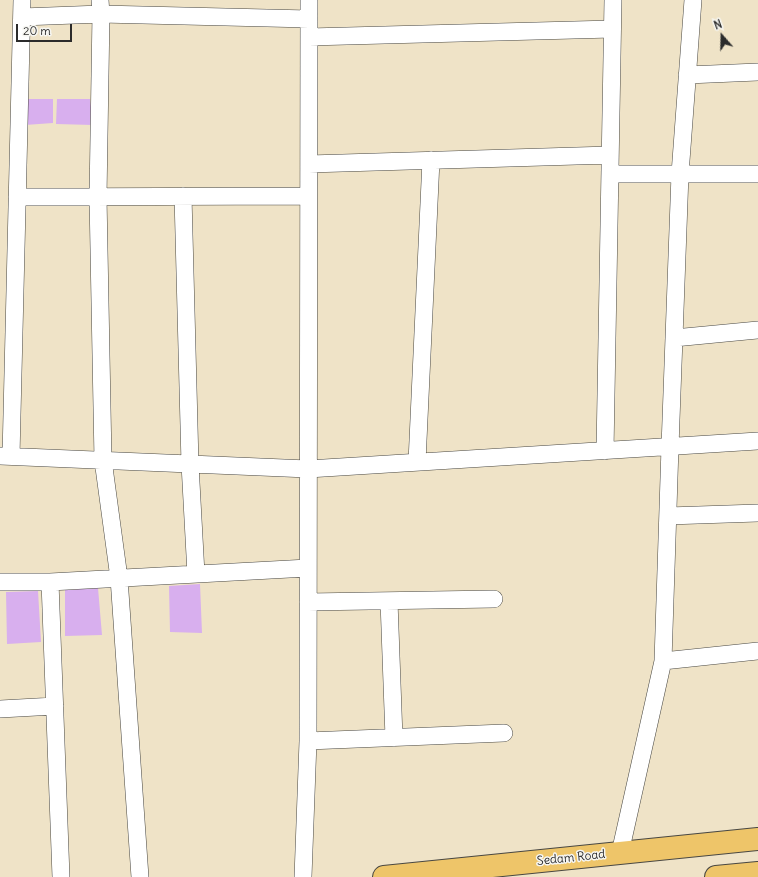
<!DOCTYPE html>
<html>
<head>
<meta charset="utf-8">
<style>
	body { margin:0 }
	#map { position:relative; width:758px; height:877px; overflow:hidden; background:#efe3c7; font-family:Delius,sans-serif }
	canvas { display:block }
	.north { position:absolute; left:702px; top:16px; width:40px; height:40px; -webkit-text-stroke:3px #f6f6f2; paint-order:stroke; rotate:340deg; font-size:11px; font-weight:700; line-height:16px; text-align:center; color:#2b2b2b }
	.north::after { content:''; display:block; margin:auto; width:14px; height:18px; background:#2b2b2b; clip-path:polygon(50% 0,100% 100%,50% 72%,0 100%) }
	.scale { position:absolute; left:16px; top:24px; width:56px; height:18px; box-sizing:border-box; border:2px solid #2b2b2b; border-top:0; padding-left:5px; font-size:12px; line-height:14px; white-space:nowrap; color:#2b2b2b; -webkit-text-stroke:3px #f6f6f2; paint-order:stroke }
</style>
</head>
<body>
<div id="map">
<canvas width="758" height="877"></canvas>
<div class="north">N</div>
<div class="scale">20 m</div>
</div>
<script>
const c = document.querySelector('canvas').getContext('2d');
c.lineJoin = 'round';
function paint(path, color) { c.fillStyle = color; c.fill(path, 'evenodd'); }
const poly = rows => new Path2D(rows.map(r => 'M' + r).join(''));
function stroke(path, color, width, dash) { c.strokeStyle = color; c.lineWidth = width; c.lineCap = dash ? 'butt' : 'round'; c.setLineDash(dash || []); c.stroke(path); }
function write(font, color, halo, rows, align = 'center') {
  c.font = font + ' Delius,sans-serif'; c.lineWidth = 3; c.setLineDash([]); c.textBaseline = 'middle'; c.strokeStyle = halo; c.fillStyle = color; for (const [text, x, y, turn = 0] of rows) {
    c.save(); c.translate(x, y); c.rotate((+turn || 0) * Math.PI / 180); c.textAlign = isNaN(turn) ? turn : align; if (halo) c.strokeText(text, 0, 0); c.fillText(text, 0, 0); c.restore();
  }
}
const building = poly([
	[25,99,53,99,53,123,25,125],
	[57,99,90,99,93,125,56,124],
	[200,584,202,633,170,632,169,586],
	[98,588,102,635,65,636,65,590],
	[38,591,41,642,7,644,6,592]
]);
const minor = poly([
	[100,0,101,14,98,197,103,460,119,578,140,877],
	[693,0,680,174,670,447,663,661,758,651],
	[22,17,101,14,309,19],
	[309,37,612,29],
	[687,75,758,72],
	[309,164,610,155],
	[610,174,758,174],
	[183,196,190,464,196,574],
	[17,197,308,196],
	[674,338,758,330],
	[605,451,613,0],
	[0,456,308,469,758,441],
	[11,456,22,0],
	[417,462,431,160],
	[668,516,758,513],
	[0,582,50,582],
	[389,601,394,738],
	[308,602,494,599],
	[0,709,55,706],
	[308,741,504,733],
	[620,853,663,661],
	[61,877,50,582,308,568],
	[303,877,308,741,309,0]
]);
const primary = poly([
	[384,877,758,839],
	[716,877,758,873]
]);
const streetNames = [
	["Sedam Road",571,858,-6]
];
paint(building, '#d8afee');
stroke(minor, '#484742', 18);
stroke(primary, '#484742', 24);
stroke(minor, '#fff', 17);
stroke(primary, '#eec569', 22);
write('12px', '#2b2b2b', '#f6f6f2', streetNames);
</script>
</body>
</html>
